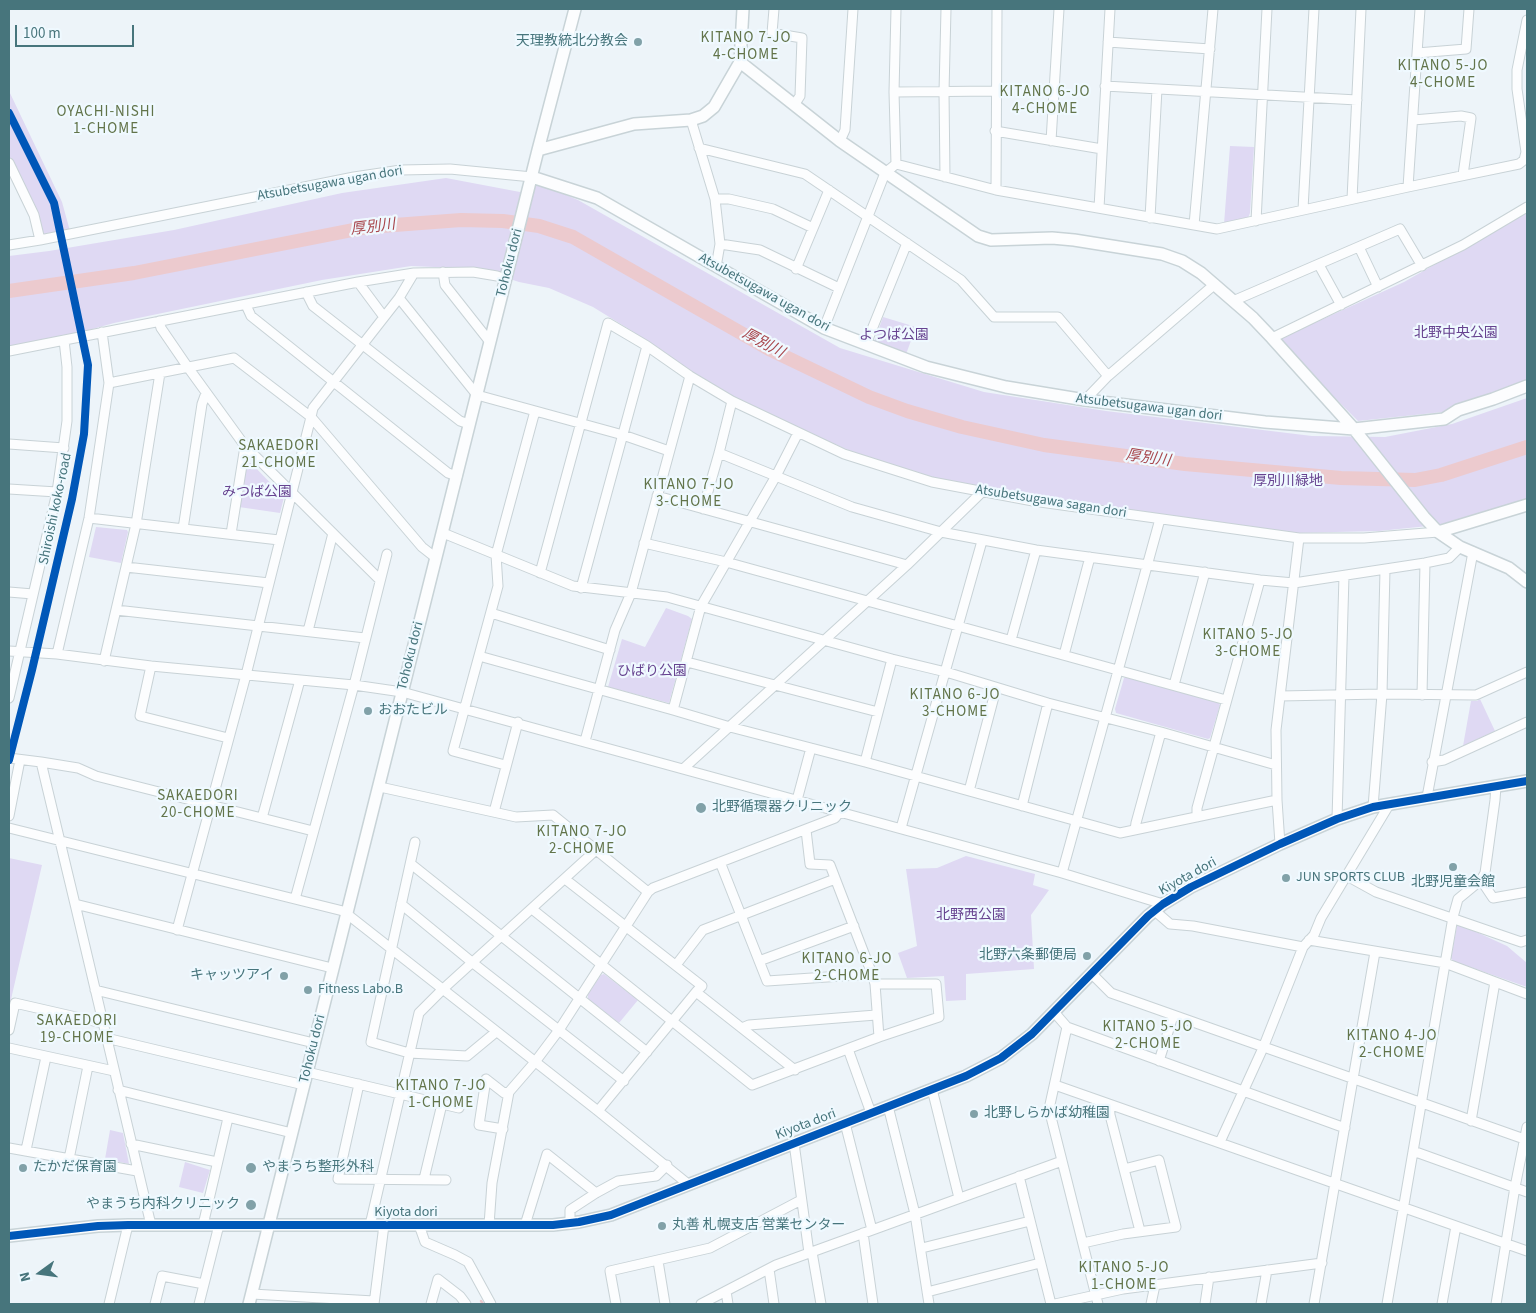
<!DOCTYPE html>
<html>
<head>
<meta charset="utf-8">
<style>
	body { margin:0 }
	#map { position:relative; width:1536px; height:1313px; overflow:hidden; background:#edf4f9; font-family:"Source Sans 3",sans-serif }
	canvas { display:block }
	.frame { position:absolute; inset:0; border:10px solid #47757c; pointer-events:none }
	.north { position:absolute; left:15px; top:1248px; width:50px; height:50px; -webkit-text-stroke:4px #eff9ff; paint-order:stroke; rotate:256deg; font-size:14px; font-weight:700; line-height:20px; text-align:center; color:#47757c }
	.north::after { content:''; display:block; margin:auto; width:18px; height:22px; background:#47757c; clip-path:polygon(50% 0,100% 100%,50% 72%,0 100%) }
	.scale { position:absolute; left:15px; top:25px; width:119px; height:22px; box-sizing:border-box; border:2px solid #47757c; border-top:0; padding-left:6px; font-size:15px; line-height:18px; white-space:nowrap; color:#47757c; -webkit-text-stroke:4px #eff9ff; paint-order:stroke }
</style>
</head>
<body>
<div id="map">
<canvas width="1536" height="1313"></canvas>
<div class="frame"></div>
<div class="north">N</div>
<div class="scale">100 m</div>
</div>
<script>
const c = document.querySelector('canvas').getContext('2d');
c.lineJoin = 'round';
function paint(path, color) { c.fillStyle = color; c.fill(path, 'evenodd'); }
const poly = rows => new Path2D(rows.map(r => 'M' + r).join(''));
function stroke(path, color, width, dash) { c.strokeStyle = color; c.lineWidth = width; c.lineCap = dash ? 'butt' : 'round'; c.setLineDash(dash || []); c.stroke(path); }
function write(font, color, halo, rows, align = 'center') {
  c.font = font + ' "Source Sans 3","Noto Sans JP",sans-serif'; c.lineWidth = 4.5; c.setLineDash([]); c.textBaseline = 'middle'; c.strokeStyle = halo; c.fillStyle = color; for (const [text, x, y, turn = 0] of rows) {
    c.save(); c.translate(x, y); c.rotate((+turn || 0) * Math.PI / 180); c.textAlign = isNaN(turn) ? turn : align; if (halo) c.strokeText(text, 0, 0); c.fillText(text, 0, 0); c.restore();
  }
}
const green = poly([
	[9,91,62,202,70,231,45,236,9,156],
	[1230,146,1254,147,1250,213,1248,218,1224,224],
	[446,178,520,192,537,183,578,200,840,348,984,392,1106,411,1312,436,1385,437,1452,424,1527,398,1527,499,1484,513,1438,525,1379,531,1293,533,1099,506,946,481,871,460,737,401,684,369,632,331,593,307,549,288,519,282,480,269,411,266,322,280,114,323,53,340,9,346,9,256,49,251,174,230,342,193],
	[1527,212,1527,380,1452,411,1358,421,1277,340,1404,282],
	[883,317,916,327,905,357,873,345],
	[251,463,284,497,280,513,239,507,247,464],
	[96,527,127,530,128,532,121,563,89,557],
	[666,608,688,616,692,619,669,703,608,687,622,639,645,647],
	[1127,677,1218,702,1220,705,1210,738,1208,739,1116,713,1115,709,1124,678],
	[1480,699,1495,731,1463,746,1471,701,1477,701],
	[966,856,1035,874,1033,885,1049,890,1031,915,1034,969,966,974,966,1000,946,1001,944,976,907,978,898,953,917,946,906,869,937,868],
	[9,858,42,865,9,1008],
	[1461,925,1507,946,1527,963,1527,987,1453,961,1451,958,1457,926],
	[604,974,638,1000,619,1023,588,999,588,994,601,975],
	[110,1130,123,1133,129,1164,105,1159],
	[185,1162,210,1170,203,1193,179,1187]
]);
const stream = poly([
	[481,1301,483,1304]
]);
const river = poly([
	[9,291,134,273,368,227,461,220,503,221,539,226,573,237,769,349,869,397,907,411,962,427,1044,445,1185,464,1341,478,1415,480,1441,475,1527,447]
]);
const street = poly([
	[774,9,772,33,802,38,800,96,794,105],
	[1108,42,1210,49],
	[1417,53,1466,49,1469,9],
	[1105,86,1357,100],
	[894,92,996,91],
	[691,120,715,199,720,244,716,267],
	[1413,120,1461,116,1471,118,1463,175],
	[995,131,1102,149],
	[840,141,845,130,853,9],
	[1051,141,1059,9],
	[699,148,805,174,961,280,994,317,1058,317,1108,376],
	[9,163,34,215,40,240],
	[896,164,894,92,896,9],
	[945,177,944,92,946,9],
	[1408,187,1420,9],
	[996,190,997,9],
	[715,199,729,199,773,209,813,228],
	[1352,199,1361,9],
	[1099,208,1110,9],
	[1303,209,1314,9],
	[1150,218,1157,89],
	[1256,221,1267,9],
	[1194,225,1213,9],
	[720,244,760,250,839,288],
	[9,245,40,240,354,177,401,170,450,169,532,177],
	[1359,247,1378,287],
	[1319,265,1341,305],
	[796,269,829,190],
	[443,272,445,285,490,342],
	[358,282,384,317],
	[306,292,313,306,460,421,469,424],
	[399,298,477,395,623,435,669,451],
	[1233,301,1400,229,1422,266],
	[246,305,251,316,448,473,457,476],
	[159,321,161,328,187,366,245,446,380,580],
	[824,328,885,173,896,164,996,190,1217,229,1408,187,1519,164,1524,160,1526,152,1517,89,1517,70,1527,20],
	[1272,338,1463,245,1527,207],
	[866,344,907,243],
	[9,351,358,282,414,273,473,272,497,276,506,279],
	[109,383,234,358,311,417,313,408,399,298,414,273],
	[1085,400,1108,376,1215,284],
	[9,444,64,448],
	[719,453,852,507,941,532,1036,550,1260,580,1294,583,1425,563,1449,558,1460,547],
	[9,489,57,492],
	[657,496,907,565],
	[703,509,719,453,732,401],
	[89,518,279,540],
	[183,529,202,404,206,393],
	[443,533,573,586,667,597,892,659,946,672,1048,703,1161,732,1276,765],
	[231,534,245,446],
	[644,543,726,562,1226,700],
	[126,567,269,583],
	[540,573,608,323,647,346,690,376,732,401,844,454,932,482,1033,501,1299,538,1364,538,1438,532],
	[581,588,647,346],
	[9,592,33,594],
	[116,610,365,638],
	[491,613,610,650],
	[308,631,333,533],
	[1011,640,1036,550],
	[9,651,57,654,151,666,354,685,402,692,1062,873,1163,904],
	[57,654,89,518,109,383,102,332],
	[1064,655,1090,557],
	[479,656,673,710,730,727,865,762,1120,833,1277,800],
	[104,661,136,524,160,373],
	[687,662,878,712],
	[151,666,140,716,228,738],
	[1174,685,1205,572],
	[1422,695,1425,563],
	[1280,696,1382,694,1476,695,1527,672],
	[9,698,57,492,67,421,67,367,64,340],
	[673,710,701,606,776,476,798,433],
	[585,741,615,630,631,593,690,376],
	[9,758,41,762,75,904,332,968],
	[41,762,78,768,96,776,313,831],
	[865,762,892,659],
	[1432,762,1444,760,1527,722],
	[505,765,453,751,498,586,496,555,535,411],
	[683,769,907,565,982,492],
	[380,787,516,817,553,815,648,892],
	[969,791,996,689],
	[1427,797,1473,552],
	[797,800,811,748],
	[1022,806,1048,703],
	[1373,807,1382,694,1385,570],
	[494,812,518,722],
	[9,816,20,760],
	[1197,817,1197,808,1260,580],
	[262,818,300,680],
	[1337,819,1344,576],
	[9,828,347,912],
	[901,828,982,541],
	[806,830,810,864,830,865,872,974,875,984,879,1037],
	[1135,830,1136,823,1161,732],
	[415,842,371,1042,409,1053,467,1056,496,1032],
	[1280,844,1277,800,1276,730,1299,538],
	[720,862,767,981,872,974],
	[411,864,647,1052],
	[1062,873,1160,519],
	[1347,876,1376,892,1521,942,1527,940],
	[565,879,702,986,696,992,795,1070],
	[1481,880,1493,898,1527,892],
	[295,899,354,685,387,554],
	[75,904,151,1225],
	[401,904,473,963,624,1081],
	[532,909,752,1085,879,1037,939,1017,936,984,875,984],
	[1155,911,1170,924,1193,926,1303,947],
	[347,914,598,1111,688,1184],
	[177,930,246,675,311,417,422,547,436,558],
	[1309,940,1445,963,1527,994],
	[759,961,854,926],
	[676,965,703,930,835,879],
	[1092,974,1111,993,1527,1140],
	[95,990,314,1043],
	[1054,1012,1067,1027,1049,1109,1098,1304],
	[1067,1027,1345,1128],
	[742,1028,749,1025,876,1015],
	[9,1030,15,1003,102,1023],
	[106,1038,304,1085],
	[9,1048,114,1071],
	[848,1049,871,1113],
	[1159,1061,1173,1016],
	[307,1072,459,1108],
	[359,1084,338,1179,446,1180],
	[1055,1085,1527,1251],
	[932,1089,959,1198],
	[118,1090,292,1133],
	[1109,1104,1110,1115,1140,1231],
	[888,1106,915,1214,929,1304],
	[598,1111,696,992],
	[1471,1121,1495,982],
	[845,1123,872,1230],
	[503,1129,479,1125,486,1079,504,1093,509,1092],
	[1220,1142,1263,1048,1303,947,1314,935,1321,918,1389,805],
	[794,1143,809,1253],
	[131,1144,217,1162],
	[9,1148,137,1171],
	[26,1150,46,1057],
	[1413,1151,1527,1192],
	[69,1159,88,1066],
	[1019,1176,1051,1304],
	[424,1179,442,1104],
	[570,1224,570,1210,596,1193,618,1181,656,1176,667,1165],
	[203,1225,228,1118],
	[370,1225,419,1013,443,989,596,850],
	[419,1225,425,1242,455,1255,468,1262,491,1304],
	[489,1225,492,1183,509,1092,535,1062,559,1030,648,892,653,888,835,818,839,813],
	[525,1225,547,1154,596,1193],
	[863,1233,873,1304],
	[1083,1243,1123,1234,1176,1227,1159,1160,1124,1169],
	[922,1248,1030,1221],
	[812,1252,821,1304],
	[658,1261,665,1304],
	[769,1269,774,1304],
	[726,1291,728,1304],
	[927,1292,1040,1263],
	[252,1294,374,1301],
	[109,1304,128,1225],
	[155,1304,162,1276,204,1284],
	[199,1304,219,1225],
	[374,1304,384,1225],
	[431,1304,438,1279,460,1296,466,1304],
	[616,1304,610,1271,710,1248,801,1200],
	[701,1304,776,1265,1062,1161],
	[1055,1304,1123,1289,1322,1263],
	[1151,1304,1155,1285],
	[1205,1304,1209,1277],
	[1261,1304,1267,1270],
	[1314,1304,1375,952],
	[1387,1304,1453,917,1458,899,1481,880,1485,873,1495,800,1496,786],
	[1442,1304,1456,1226],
	[1496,1304,1515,1187,1527,1127]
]);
const secondary = poly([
	[740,62,840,141,978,236,991,240,1052,238,1074,240,1162,254,1182,261,1201,273,1253,318,1272,338,1354,429,1424,517,1438,532,1460,547,1509,568,1527,582],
	[538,150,634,124,691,120,703,116,714,107,740,62,743,9],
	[532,177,597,198,824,328,926,367,1006,387,1085,400,1265,422,1354,429,1444,419,1458,410,1493,399,1527,386],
	[1438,532,1527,505],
	[9,1236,98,1226,128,1225,553,1225,579,1222,611,1215,966,1076,1001,1058,1032,1034,1148,916,1163,904,1191,887,1280,844,1337,819,1373,807,1527,781],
	[249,1304,538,150,575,9]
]);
const cycleway = poly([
	[9,113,54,203,88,365,84,434,72,499,32,670,9,760],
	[9,1236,98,1226,128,1225,553,1225,579,1222,611,1215,966,1076,1001,1058,1032,1034,1148,916,1163,904,1191,887,1280,844,1337,819,1373,807,1527,781]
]);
const markers = [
	[638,42,5,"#81a1a8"],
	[368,711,5,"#81a1a8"],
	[701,808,6,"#81a1a8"],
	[1453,867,5,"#81a1a8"],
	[1286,878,5,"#81a1a8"],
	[1087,956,5,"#81a1a8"],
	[284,976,5,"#81a1a8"],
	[308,990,5,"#81a1a8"],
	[974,1114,5,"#81a1a8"],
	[23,1168,5,"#81a1a8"],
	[251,1168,6,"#81a1a8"],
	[251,1205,6,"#81a1a8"],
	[662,1226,5,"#81a1a8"]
];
const poiNames = [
	["天理教統北分教会",628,42,"right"],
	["おおたビル",378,711],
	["北野循環器クリニック",712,808],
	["JUN SPORTS CLUB",1296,878],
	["北野児童会館",1453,883,"center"],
	["北野六条郵便局",1077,956,"right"],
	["キャッツアイ",274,976,"right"],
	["Fitness Labo.B",318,990],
	["北野しらかば幼稚園",984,1114],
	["たかだ保育園",33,1168],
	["やまうち整形外科",262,1168],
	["やまうち内科クリニック",240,1205,"right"],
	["丸善 札幌支店 営業センター",672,1226]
];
const streetNames = [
	["Atsubetsugawa ugan dori",330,184,-10],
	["Tohoku dori",510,263,-76],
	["Atsubetsugawa ugan dori",764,293,29],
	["Atsubetsugawa ugan dori",1149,408,7],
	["Atsubetsugawa sagan dori",1051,502,9],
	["Shiroishi koko-road",56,509,-78],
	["Tohoku dori",411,656,-76],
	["Kiyota dori",1188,877,-29],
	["Tohoku dori",313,1049,-76],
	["Kiyota dori",806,1125,-21],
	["Kiyota dori",406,1213]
];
const parkNames = [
	["北野中央公園",1456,334],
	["よつば公園",894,336],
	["厚別川緑地",1288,482],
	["みつば公園",257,493],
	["ひばり公園",652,672],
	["北野西公園",971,916]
];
const neighbourhoodNames = [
	["KITANO 7-JO",746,39],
	["4-CHOME",746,56],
	["KITANO 5-JO",1443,67],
	["4-CHOME",1443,84],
	["KITANO 6-JO",1045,93],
	["4-CHOME",1045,110],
	["OYACHI-NISHI",106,113],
	["1-CHOME",106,130],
	["SAKAEDORI",279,447],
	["21-CHOME",279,464],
	["KITANO 7-JO",689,486],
	["3-CHOME",689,503],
	["KITANO 5-JO",1248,636],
	["3-CHOME",1248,653],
	["KITANO 6-JO",955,696],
	["3-CHOME",955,713],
	["SAKAEDORI",198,797],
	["20-CHOME",198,814],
	["KITANO 7-JO",582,833],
	["2-CHOME",582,850],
	["KITANO 6-JO",847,960],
	["2-CHOME",847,977],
	["SAKAEDORI",77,1022],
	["19-CHOME",77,1039],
	["KITANO 5-JO",1148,1028],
	["2-CHOME",1148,1045],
	["KITANO 4-JO",1392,1037],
	["2-CHOME",1392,1054],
	["KITANO 7-JO",441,1087],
	["1-CHOME",441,1104],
	["KITANO 5-JO",1124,1269],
	["1-CHOME",1124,1286]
];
const waterNames = [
	["厚別川",373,228,-7],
	["厚別川",763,344,28],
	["厚別川",1148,459,8]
];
paint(green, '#dfd9f3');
stroke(stream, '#eccace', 2.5);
stroke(river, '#eccace', 14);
stroke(street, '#c8d2d6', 11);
stroke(secondary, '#c8d3d7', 14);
stroke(street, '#fcfdfe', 9);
stroke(secondary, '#fcfdfe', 11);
stroke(cycleway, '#0057b8', 8);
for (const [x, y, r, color] of markers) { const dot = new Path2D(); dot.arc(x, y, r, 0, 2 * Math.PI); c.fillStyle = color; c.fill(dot); stroke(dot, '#eff9ff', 2); }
write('14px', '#47757c', '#eff9ff', poiNames, 'left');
write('14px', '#47757c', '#eff9ff', streetNames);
write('14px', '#674390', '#eff9ff', parkNames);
c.letterSpacing = '1px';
write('15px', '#62744a', '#eff9ff', neighbourhoodNames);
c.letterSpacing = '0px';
write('italic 15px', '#a8464c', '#eff9ff', waterNames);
</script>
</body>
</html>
